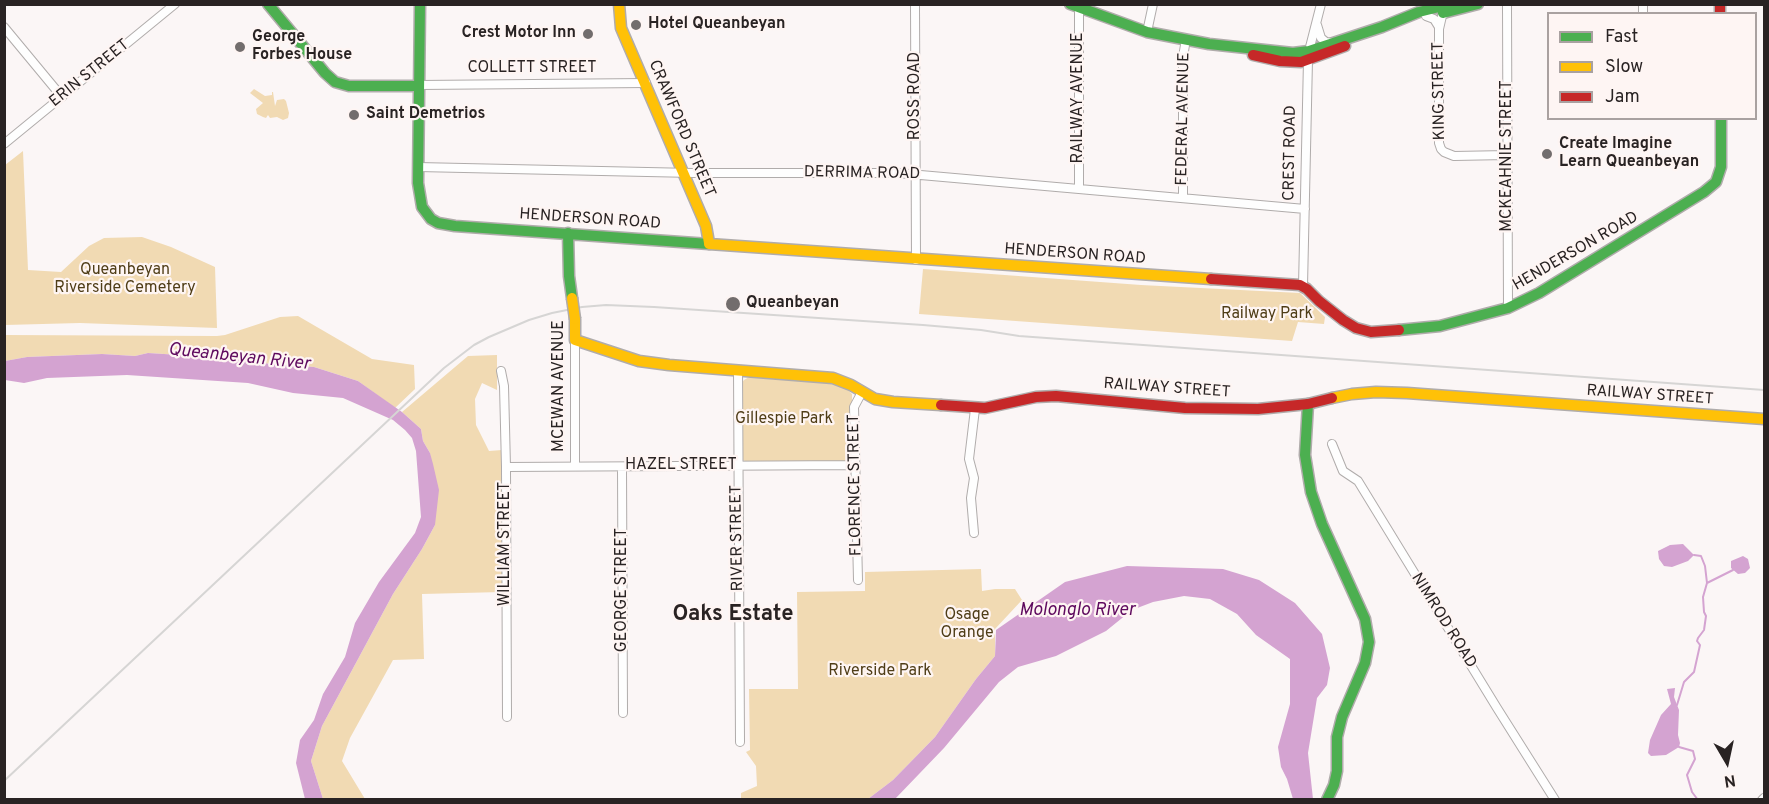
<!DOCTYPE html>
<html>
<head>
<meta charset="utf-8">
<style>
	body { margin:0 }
	#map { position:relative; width:1769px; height:804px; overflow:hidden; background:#fbf6f6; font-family:Overpass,sans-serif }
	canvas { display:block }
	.frame { position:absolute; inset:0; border:6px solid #292323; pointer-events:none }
	.legend { position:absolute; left:1547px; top:12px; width:210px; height:108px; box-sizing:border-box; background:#fef5f3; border:2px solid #a9a1a0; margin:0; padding:8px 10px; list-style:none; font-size:18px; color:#292323 }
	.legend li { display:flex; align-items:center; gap:12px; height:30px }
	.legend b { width:30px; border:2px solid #a9a1a0 }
	.north { position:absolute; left:1697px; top:732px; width:60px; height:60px; -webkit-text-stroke:4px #fef5f3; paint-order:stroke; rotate:171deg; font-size:16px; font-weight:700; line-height:24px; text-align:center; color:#292323 }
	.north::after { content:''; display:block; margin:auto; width:21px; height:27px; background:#292323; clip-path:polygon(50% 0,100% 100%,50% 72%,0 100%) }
</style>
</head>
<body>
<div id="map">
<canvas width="1769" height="804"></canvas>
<div class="frame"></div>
<ul class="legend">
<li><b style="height:8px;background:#4caf50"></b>Fast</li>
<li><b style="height:8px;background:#ffc107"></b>Slow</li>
<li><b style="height:8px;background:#c62828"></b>Jam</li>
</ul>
<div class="north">N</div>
</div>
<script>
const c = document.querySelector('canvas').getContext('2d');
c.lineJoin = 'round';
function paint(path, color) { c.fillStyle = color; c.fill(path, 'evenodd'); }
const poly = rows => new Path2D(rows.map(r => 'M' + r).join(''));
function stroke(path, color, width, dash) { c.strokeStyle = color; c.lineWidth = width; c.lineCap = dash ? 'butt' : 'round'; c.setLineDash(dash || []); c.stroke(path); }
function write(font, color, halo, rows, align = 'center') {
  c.font = font + ' Overpass,sans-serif'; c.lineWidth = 4.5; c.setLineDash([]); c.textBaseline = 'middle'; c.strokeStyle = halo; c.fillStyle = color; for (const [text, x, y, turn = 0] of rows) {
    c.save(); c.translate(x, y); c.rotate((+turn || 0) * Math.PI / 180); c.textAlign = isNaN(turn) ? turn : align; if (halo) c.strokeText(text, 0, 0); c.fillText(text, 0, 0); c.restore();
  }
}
const green = poly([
	[254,89,265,96,272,95,272,92,273,92,275,106,277,100,284,99,286,101,289,113,288,118,283,120,277,117,270,118,268,115,266,118,263,117,257,114,256,109,263,103,250,93],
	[23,151,28,270,61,272,89,246,104,238,142,237,171,247,215,267,217,328,80,323,5,325,5,165],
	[923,269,1141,285,1300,293,1325,317,1324,324,1298,322,1292,341,919,314],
	[298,316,372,359,414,365,415,389,395,408,358,381,314,367,259,363,243,359,148,353,135,356,102,354,27,357,5,361,5,335,217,336,225,335,280,317],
	[497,355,497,390,482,383,475,399,476,425,489,451,502,450,502,592,422,594,424,659,393,660,350,738,342,761,365,799,323,799,311,761,322,726,393,594,422,549,435,525,430,453,423,441,421,429,402,412,468,356],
	[751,376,828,381,847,389,852,394,852,455,849,460,844,462,748,463,743,460,741,456,741,384,744,380],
	[981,569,982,591,995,589,1015,589,1022,600,995,629,995,656,976,679,935,737,893,780,868,799,741,800,741,793,757,786,756,766,746,752,750,750,749,689,798,689,797,592,865,591,865,572]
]);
const water = poly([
	[148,353,243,359,260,363,314,367,358,381,402,412,421,429,423,441,430,453,433,464,439,490,435,525,422,549,393,594,322,726,311,761,323,799,305,799,296,763,300,740,314,720,323,694,345,657,355,623,379,582,415,533,421,517,416,451,412,438,405,430,393,420,343,398,293,393,248,383,127,375,47,378,24,383,5,380,5,361,27,357,102,354,135,356],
	[1683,544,1694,555,1688,561,1672,567,1664,566,1659,559,1658,551,1670,545],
	[1743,556,1748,559,1750,568,1745,573,1738,574,1731,568,1731,561],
	[1127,566,1223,569,1259,580,1295,603,1322,634,1330,668,1327,685,1317,698,1308,753,1313,799,1293,799,1287,779,1281,767,1278,747,1290,704,1290,659,1256,635,1237,614,1210,599,1184,596,1153,602,1132,610,1106,631,1056,656,1018,667,999,682,944,748,895,799,868,799,893,780,935,737,976,679,995,656,996,630,1065,582],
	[1675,688,1674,697,1679,710,1678,735,1680,743,1679,747,1666,755,1651,756,1648,753,1650,740,1661,715,1671,704,1667,689]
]);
const stream = poly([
	[1707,583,1733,570],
	[1677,705,1684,682,1694,672,1700,645,1697,641,1698,638,1704,630,1706,616,1704,612,1703,597,1707,583,1705,566,1701,556,1694,555],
	[1679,747,1693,751,1695,759,1687,775,1692,792,1698,800]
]);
const street = poly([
	[915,4,916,260],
	[1507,4,1508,308],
	[1447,12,1442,16,1439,29,1439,143,1441,149,1444,152,1454,156,1507,155],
	[1643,14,1643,4],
	[1426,16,1434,19,1439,27],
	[1317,25,1321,38,1326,42,1333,43],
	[4,27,62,97],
	[1147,32,1153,4],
	[1309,51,1321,4],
	[419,85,646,83],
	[4,144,175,4],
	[418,167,693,173,898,173,1305,209],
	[1079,188,1079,8],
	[1183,198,1183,57,1186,39],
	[1303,286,1308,60],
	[575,340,575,466],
	[738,370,740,742],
	[501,371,504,386,506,467,507,717],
	[1332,444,1343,471,1358,481,1497,708,1555,800],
	[506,467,856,465],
	[622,467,623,713],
	[974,533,971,498,974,478,969,459,975,409],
	[858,580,854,407,862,392],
	[1762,800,1764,798]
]);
const fast = poly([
	[268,4,325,73,335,82,349,86,419,86],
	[420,4,418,183,422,207,431,219,438,223,455,226,709,244],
	[1070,4,1147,32,1209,44,1293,53,1309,51,1382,27,1419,12,1451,4],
	[1443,13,1478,4],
	[568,233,569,276,572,298],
	[1399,330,1440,326,1508,308,1539,293,1704,192,1716,182,1721,167,1721,118],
	[1308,404,1305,455,1311,492,1322,524,1365,619,1369,642,1365,663,1342,717,1337,737,1337,771,1334,785,1327,800]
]);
const slow = poly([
	[619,4,621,28,706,226,709,243],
	[709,244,1211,279],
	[575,319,575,340,639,361,669,365,833,378,851,385,875,399,893,402,941,405],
	[1332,398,1352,394,1376,392,1407,393,1764,419]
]);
const jam = poly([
	[1720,4,1720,14],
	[1253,55,1280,61,1301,62,1345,46],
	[1211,279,1300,285,1307,289,1319,301,1343,320,1356,328,1371,332,1399,330],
	[941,405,985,408,1036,397,1056,396,1185,408,1258,409,1308,404,1332,398]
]);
const rail = poly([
	[4,781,444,368,474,345,489,337,529,320,552,313,582,307,606,305,654,307,923,325,981,330,1019,336,1764,390]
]);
const slowBridge = poly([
	[572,298,575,319]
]);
const markers = [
	[636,25,6,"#726d6d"],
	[588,34,6,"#726d6d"],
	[240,47,6,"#726d6d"],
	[354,115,6,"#726d6d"],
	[1547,154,6,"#726d6d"],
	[733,304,8,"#726d6d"]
];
const poiNames = [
	["Hotel Queanbeyan",648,25],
	["Crest Motor Inn",576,34,"right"],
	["George",252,38],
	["Forbes House",252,56],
	["Saint Demetrios",366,115],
	["Create Imagine",1559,145],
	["Learn Queanbeyan",1559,163],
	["Queanbeyan",746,304]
];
const streetNames = [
	["COLLETT STREET",532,69],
	["ERIN STREET",90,74,-39],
	["KING STREET",1440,91,-91],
	["ROSS ROAD",916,96,-90],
	["RAILWAY AVENUE",1079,98,-90],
	["FEDERAL AVENUE",1184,119,-89],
	["CRAWFORD STREET",681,129,67],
	["CREST ROAD",1291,153,-89],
	["MCKEAHNIE STREET",1508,156,-90],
	["DERRIMA ROAD",862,174,1],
	["HENDERSON ROAD",590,220,4],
	["HENDERSON ROAD",1576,252,-30],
	["HENDERSON ROAD",1075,255,4],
	["MCEWAN AVENUE",560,386,-90],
	["RAILWAY STREET",1167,389,4],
	["RAILWAY STREET",1650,396,4],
	["HAZEL STREET",681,466],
	["FLORENCE STREET",856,485,-91],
	["RIVER STREET",738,538,-91],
	["WILLIAM STREET",506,544,-90],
	["GEORGE STREET",623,590,-90],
	["NIMROD ROAD",1443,621,58]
];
const parkNames = [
	["Queanbeyan",125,271],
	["Riverside Cemetery",125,289],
	["Railway Park",1267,315],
	["Gillespie Park",784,420],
	["Osage",967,616],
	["Orange",967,634],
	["Riverside Park",880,672]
];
const waterNames = [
	["Queanbeyan River",239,358,6],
	["Molonglo River",1077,611]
];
const districtNames = [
	["Oaks Estate",733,616]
];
paint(green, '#f1dab3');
paint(water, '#d4a3d1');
stroke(stream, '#d4a3d1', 2);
stroke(street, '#b0acab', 10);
stroke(fast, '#b0acab', 13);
stroke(slow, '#b0acab', 13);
stroke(jam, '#b0acab', 13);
stroke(street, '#fefefe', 8);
stroke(fast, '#4caf50', 10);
stroke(slow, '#ffc107', 10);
stroke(jam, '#c62828', 10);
stroke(rail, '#d6d5d4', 2);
stroke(slowBridge, '#b0acab', 13, []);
stroke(slowBridge, '#ffc107', 10);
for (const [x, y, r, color] of markers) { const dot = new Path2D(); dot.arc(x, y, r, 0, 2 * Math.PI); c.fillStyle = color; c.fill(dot); stroke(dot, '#fef5f3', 2); }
write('bold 16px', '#292323', '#fef5f3', poiNames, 'left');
write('16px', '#292323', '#fef5f3', streetNames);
write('16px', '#4f3d17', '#fef5f3', parkNames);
write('italic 18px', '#5e095e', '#fef5f3', waterNames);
write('bold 22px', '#292323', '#fef5f3', districtNames);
</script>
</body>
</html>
